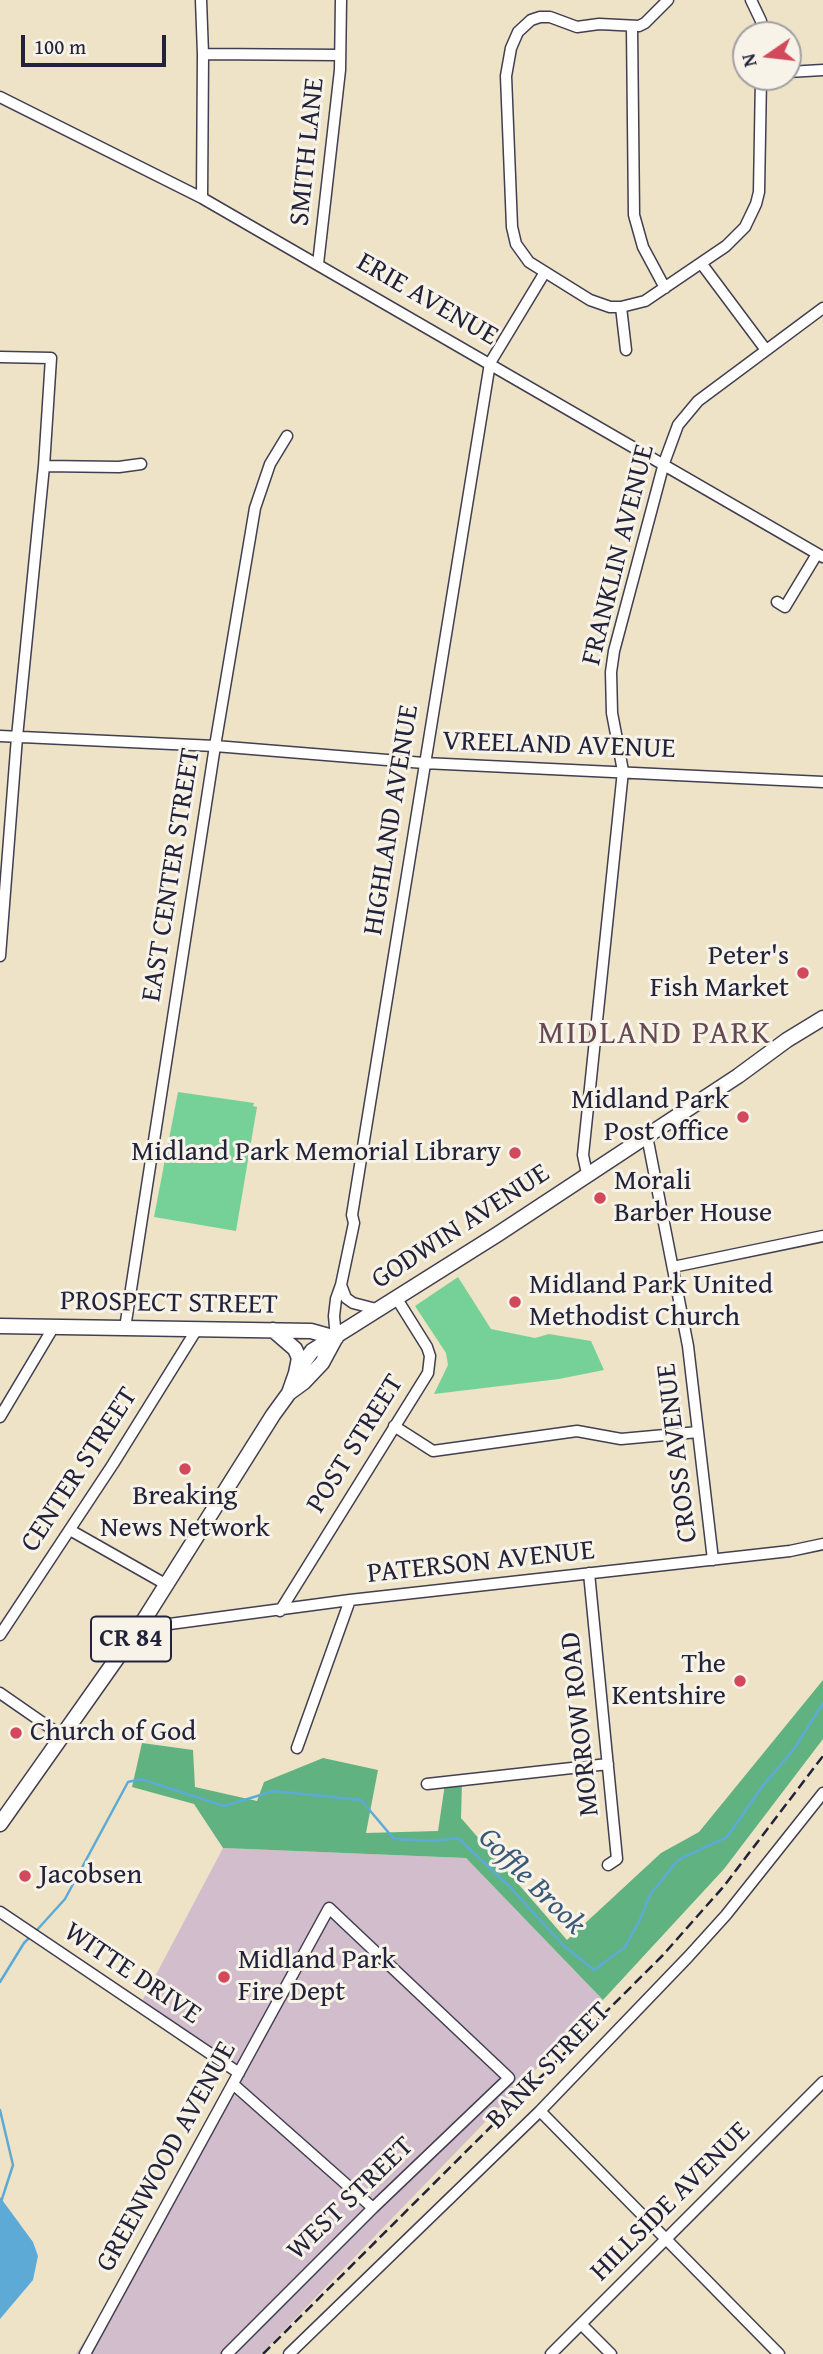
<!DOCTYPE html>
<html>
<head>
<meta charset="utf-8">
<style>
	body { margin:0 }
	#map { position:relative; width:823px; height:2354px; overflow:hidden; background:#eee3c6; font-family:"Gentium Book Plus",serif }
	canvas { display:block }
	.north { position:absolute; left:732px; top:21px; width:70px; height:70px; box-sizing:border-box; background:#f7f3e8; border:2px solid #a29fa3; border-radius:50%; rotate:256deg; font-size:19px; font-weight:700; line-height:28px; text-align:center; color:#22223b }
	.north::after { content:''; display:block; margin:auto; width:24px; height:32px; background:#d1495b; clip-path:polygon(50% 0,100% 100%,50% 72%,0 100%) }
	.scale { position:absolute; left:21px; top:35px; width:145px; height:32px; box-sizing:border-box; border:4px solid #22223b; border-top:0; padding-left:9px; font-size:21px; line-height:24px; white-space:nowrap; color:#22223b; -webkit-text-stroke:5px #f7f3e8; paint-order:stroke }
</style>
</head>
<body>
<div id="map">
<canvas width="823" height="2354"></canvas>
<div class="north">N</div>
<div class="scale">100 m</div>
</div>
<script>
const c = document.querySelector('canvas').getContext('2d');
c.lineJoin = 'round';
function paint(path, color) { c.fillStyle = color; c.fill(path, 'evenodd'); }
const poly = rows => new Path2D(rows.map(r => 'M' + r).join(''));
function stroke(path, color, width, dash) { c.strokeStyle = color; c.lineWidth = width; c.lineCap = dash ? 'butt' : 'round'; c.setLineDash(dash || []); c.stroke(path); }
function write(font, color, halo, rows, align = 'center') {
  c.font = font + ' "Gentium Book Plus",serif'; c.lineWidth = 6; c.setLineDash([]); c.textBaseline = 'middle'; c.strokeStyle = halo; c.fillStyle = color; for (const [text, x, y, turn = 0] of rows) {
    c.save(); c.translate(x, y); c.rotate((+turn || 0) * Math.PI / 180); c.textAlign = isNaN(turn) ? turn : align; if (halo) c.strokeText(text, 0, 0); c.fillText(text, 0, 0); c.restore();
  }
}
const industrial = poly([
	[223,1848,466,1858,603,2000,261,2354,76,2354,122,2281,239,2069,142,2001]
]);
const green = poly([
	[178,1092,254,1103,253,1106,257,1107,236,1231,154,1217],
	[458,1277,491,1329,535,1338,549,1334,591,1341,604,1370,559,1379,434,1394,448,1365,446,1353,415,1306]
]);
const forest = poly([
	[823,1680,823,1739,724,1869,603,2000,466,1858,223,1848,194,1804,132,1787,142,1743,193,1750,195,1787,257,1801,264,1782,323,1758,378,1770,366,1833,438,1831,445,1784,462,1782,461,1818,567,1940,661,1853,699,1832]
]);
const water = poly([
	[0,2197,33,2242,38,2256,33,2280,0,2319]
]);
const stream = poly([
	[36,1931,65,1899,128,1782,141,1779,224,1806,274,1791,361,1800,394,1839,433,1841,458,1838,509,1886,563,1945,594,1970,625,1947,639,1922,650,1895,678,1860,727,1837,761,1788,794,1749,823,1703],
	[0,1982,24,1943,31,1936],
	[0,2110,13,2165,0,2205]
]);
const minor = poly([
	[201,0,203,54,202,198],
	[668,0,645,23,639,26,599,24,577,27,550,17,540,17,531,20,518,32,511,48,506,76,512,227,516,244,529,262,590,300,610,307,621,307,645,301,726,246,745,227,756,204,759,192,761,77],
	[751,0,761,21,762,35],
	[632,27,634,215,643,247,665,288],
	[203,54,340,55],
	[788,72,823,70],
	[0,97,202,198,823,557],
	[701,263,766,350],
	[318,264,340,70,341,0],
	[621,307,626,350],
	[0,357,51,358,44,466,17,737,0,956],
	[44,466,119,467,141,464],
	[777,602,785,607,817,554],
	[0,736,215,746,424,763,823,782],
	[647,1136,688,1346,713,1560],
	[587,1174,583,1155,623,771,612,713,611,672,614,651,664,463,678,425,698,401,823,308],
	[673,1267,823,1236],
	[341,1285,346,1298,353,1303,380,1310],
	[125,1328,215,746,255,508,270,464,287,436],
	[336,1338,334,1316,336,1299,341,1285,354,1223,352,1215,366,1128,490,363,545,272],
	[0,1417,53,1328],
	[394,1426,433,1451,577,1431,621,1439,698,1432],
	[70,1530,167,1585],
	[589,1573,617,1859,608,1865],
	[280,1611,428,1373,430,1356,427,1347,397,1299],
	[144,1620,162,1625,350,1600,790,1551,823,1544],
	[0,1635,113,1464,197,1329],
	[0,1693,62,1736],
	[297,1748,350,1600],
	[427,1784,608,1764],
	[0,1912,239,2073],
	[233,2084,373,2208],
	[540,2111,779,2354],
	[581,2324,611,2354],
	[85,2354,329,1908,509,2078,373,2208,227,2354],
	[289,2354,540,2111,688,1957,726,1915,823,1793],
	[551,2354,823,2082]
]);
const major = poly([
	[0,1326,311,1331,336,1338],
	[273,1330,295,1349,299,1358,296,1373],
	[289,1393,296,1373,312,1351,498,1234,738,1076,787,1040,823,1018],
	[0,1824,144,1620,273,1415,289,1393,304,1382,322,1363,335,1339]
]);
const rail = poly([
	[263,2354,663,1955,724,1886,823,1756]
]);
const markers = [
	[803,973,7,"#d1495b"],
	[743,1117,7,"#d1495b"],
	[515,1153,7,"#d1495b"],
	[600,1198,7,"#d1495b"],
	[515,1302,7,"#d1495b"],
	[185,1469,7,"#d1495b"],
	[740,1681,7,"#d1495b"],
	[16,1733,7,"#d1495b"],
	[25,1876,7,"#d1495b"],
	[224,1977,7,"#d1495b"]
];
const shields = [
	[131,1639,80]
];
const shieldNames = [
	["CR 84",131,1639]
];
const streetNames = [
	["SMITH LANE",308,152,-84],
	["ERIE AVENUE",427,300,30],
	["FRANKLIN AVENUE",619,555,-76],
	["VREELAND AVENUE",559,746,2],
	["HIGHLAND AVENUE",392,820,-81],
	["EAST CENTER STREET",172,875,-81],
	["GODWIN AVENUE",461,1227,-33],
	["PROSPECT STREET",169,1304,1],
	["POST STREET",356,1444,-58],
	["CROSS AVENUE",678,1453,-97],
	["CENTER STREET",80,1470,-57],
	["PATERSON AVENUE",481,1563,-6],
	["MORROW ROAD",581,1724,-96],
	["WITTE DRIVE",132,1974,34],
	["BANK STREET",549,2066,-46],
	["GREENWOOD AVENUE",167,2157,-61],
	["WEST STREET",351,2199,-44],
	["HILLSIDE AVENUE",671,2202,-45]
];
const poiNames = [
	["Peter's",789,957,"right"],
	["Fish Market",789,989,"right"],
	["Midland Park",729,1101,"right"],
	["Post Office",729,1133,"right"],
	["Midland Park Memorial Library",501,1153,"right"],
	["Morali",614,1182],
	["Barber House",614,1214],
	["Midland Park United",529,1286],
	["Methodist Church",529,1318],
	["Breaking",185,1497,"center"],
	["News Network",185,1529,"center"],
	["The",726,1665,"right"],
	["Kentshire",726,1697,"right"],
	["Church of God",30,1733],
	["Jacobsen",39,1876],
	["Midland Park",238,1961],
	["Fire Dept",238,1993]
];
const waterNames = [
	["Goffle Brook",531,1882,45]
];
const quarterNames = [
	["MIDLAND PARK",655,1035]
];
paint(industrial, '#d1bdcc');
paint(green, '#76d198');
paint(forest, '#60b380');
paint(water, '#5eaad7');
stroke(stream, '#5eaad7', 2.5);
stroke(minor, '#413f50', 13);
stroke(major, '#413f50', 17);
stroke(minor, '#fff', 10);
stroke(major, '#fff', 14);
stroke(rail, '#22223b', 2.5, [10, 5]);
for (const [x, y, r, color] of markers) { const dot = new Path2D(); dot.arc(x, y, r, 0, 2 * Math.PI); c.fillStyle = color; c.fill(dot); stroke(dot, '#f7f3e8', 2.5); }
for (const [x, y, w] of shields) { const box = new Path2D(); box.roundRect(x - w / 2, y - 22.5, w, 45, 5); c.fillStyle = '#f7f3e8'; c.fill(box); stroke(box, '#22223b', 2); }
write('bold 26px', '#22223b', null, shieldNames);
write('28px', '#22223b', '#f7f3e8', streetNames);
write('28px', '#22223b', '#f7f3e8', poiNames, 'left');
write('italic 30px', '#3a5879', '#f7f3e8', waterNames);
c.letterSpacing = '2px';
write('32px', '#664951', '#f7f3e8', quarterNames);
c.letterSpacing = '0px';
</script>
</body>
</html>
